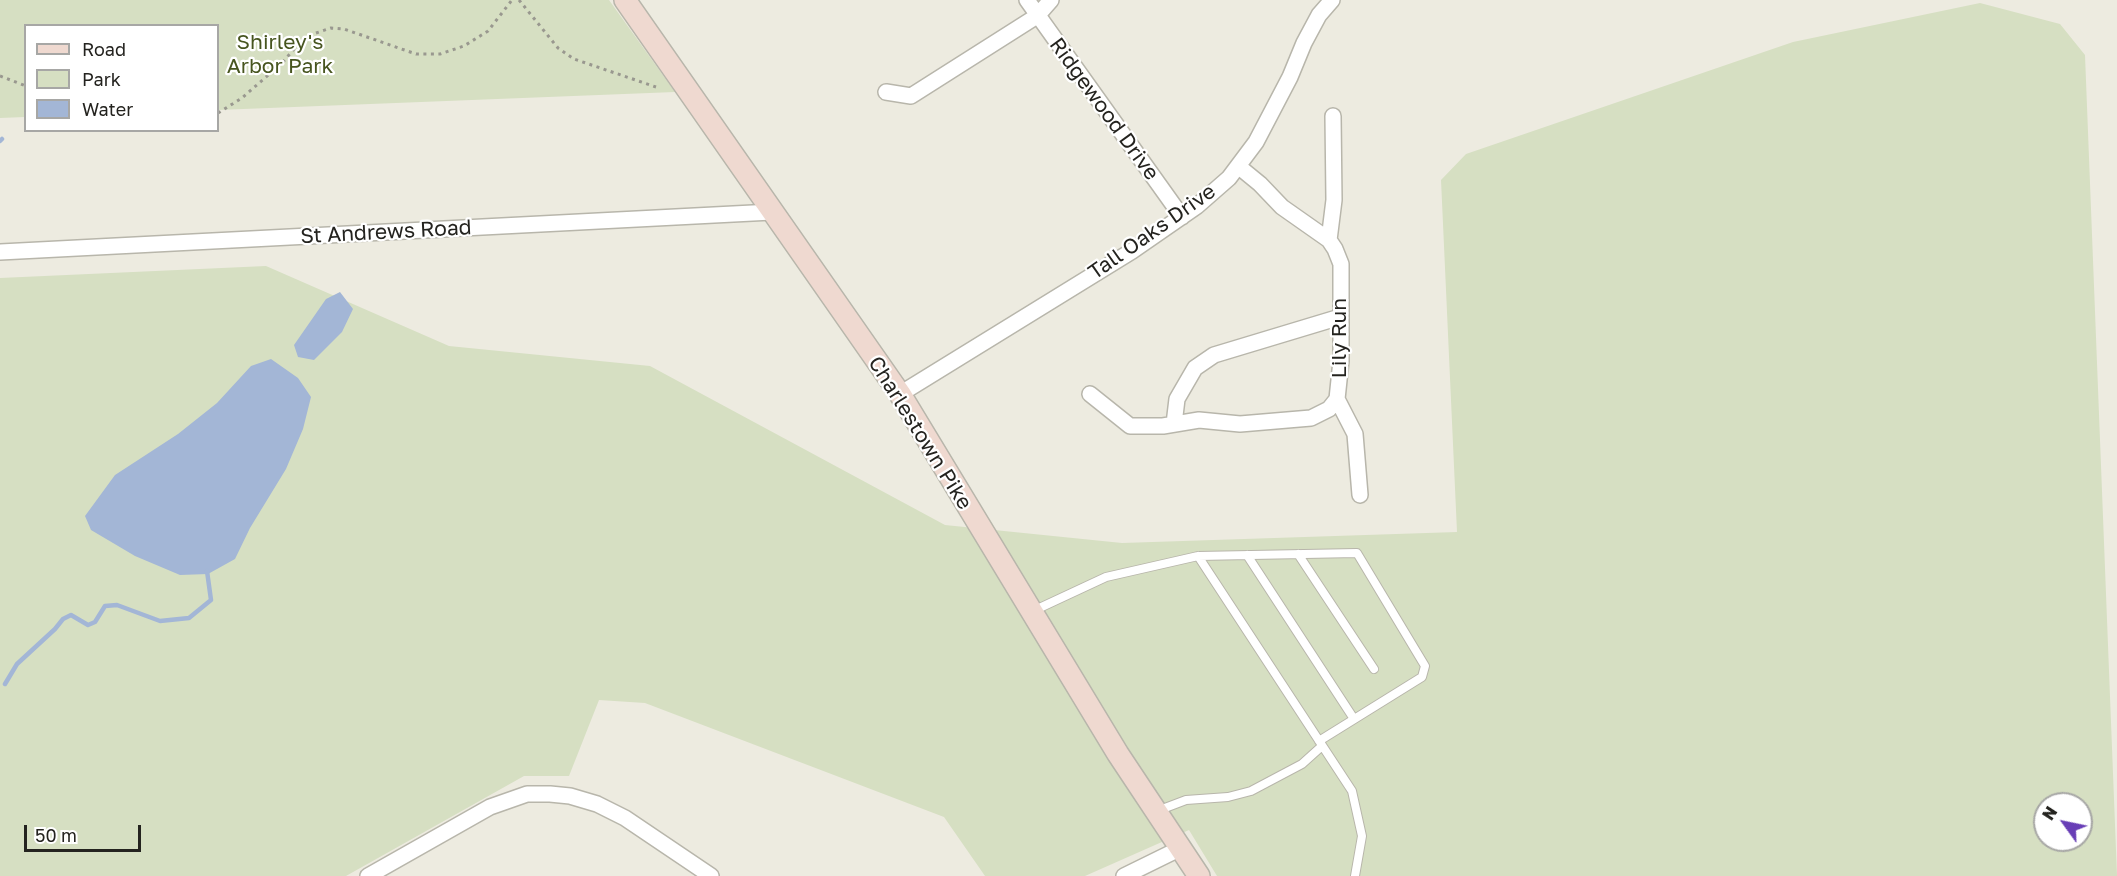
<!DOCTYPE html>
<html>
<head>
<meta charset="utf-8">
<style>
	body { margin:0 }
	#map { position:relative; width:2117px; height:876px; overflow:hidden; background:#edebe0; font-family:"Golos Text",sans-serif }
	canvas { display:block }
	.legend { position:absolute; left:24px; top:24px; width:195px; height:108px; box-sizing:border-box; background:#fff; border:2px solid #a7a7a5; margin:0; padding:8px 10px; list-style:none; font-size:18px; color:#24231f }
	.legend li { display:flex; align-items:center; gap:12px; height:30px }
	.legend b { width:30px; border:2px solid #a7a7a5 }
	.north { position:absolute; left:2033px; top:792px; width:60px; height:60px; box-sizing:border-box; background:#fff; border:2px solid #a7a7a5; border-radius:50%; rotate:303deg; font-size:16px; font-weight:700; line-height:24px; text-align:center; color:#24231f }
	.north::after { content:''; display:block; margin:auto; width:21px; height:27px; background:#683eb6; clip-path:polygon(50% 0,100% 100%,50% 72%,0 100%) }
	.scale { position:absolute; left:24px; top:825px; width:117px; height:27px; box-sizing:border-box; border:3px solid #24231f; border-top:0; padding-left:8px; font-size:18px; line-height:21px; white-space:nowrap; color:#24231f; -webkit-text-stroke:4px #fff; paint-order:stroke }
</style>
</head>
<body>
<div id="map">
<canvas width="2117" height="876"></canvas>
<ul class="legend">
<li><b style="height:8px;background:#efd9d0"></b>Road</li>
<li><b style="height:16px;background:#d6dfc2"></b>Park</li>
<li><b style="height:16px;background:#a3b6d6"></b>Water</li>
</ul>
<div class="north">N</div>
<div class="scale">50 m</div>
</div>
<script>
const c = document.querySelector('canvas').getContext('2d');
c.lineJoin = 'round';
function paint(path, color) { c.fillStyle = color; c.fill(path, 'evenodd'); }
const poly = rows => new Path2D(rows.map(r => 'M' + r).join(''));
function stroke(path, color, width, dash) { c.strokeStyle = color; c.lineWidth = width; c.lineCap = dash ? 'butt' : 'round'; c.setLineDash(dash || []); c.stroke(path); }
function write(font, color, halo, rows, align = 'center') {
  c.font = font + ' "Golos Text",sans-serif'; c.lineWidth = 4.5; c.setLineDash([]); c.textBaseline = 'middle'; c.strokeStyle = halo; c.fillStyle = color; for (const [text, x, y, turn = 0] of rows) {
    c.save(); c.translate(x, y); c.rotate((+turn || 0) * Math.PI / 180); c.textAlign = isNaN(turn) ? turn : align; if (halo) c.strokeText(text, 0, 0); c.fillText(text, 0, 0); c.restore();
  }
}
const green = poly([
	[0,0,609,0,675,92,218,110,218,26,26,26,25,117,0,118],
	[1980,3,2060,24,2085,55,2117,876,1217,876,1189,830,1085,876,985,876,944,817,645,703,599,700,569,776,524,776,346,876,0,876,0,278,266,266,449,346,650,366,945,525,1122,543,1457,532,1441,180,1466,154,1793,42],
	[2045,804,2081,804,2081,840,2045,840]
]);
const water = poly([
	[340,292,353,309,342,332,314,360,298,357,294,345,326,299],
	[271,359,298,378,311,397,303,429,286,469,250,528,235,559,208,574,180,575,135,556,91,530,85,516,115,475,178,434,217,403,251,366]
]);
const stream = poly([
	[0,141,2,139],
	[5,684,17,664,55,629,63,619,71,615,88,625,95,622,105,606,117,605,160,621,189,618,211,600,207,571]
]);
const path = poly([
	[519,0,558,48,574,59,656,87],
	[0,76,26,86],
	[218,113,242,98,283,62,300,42,313,34,331,28,344,29,416,54,440,54,464,46,488,31,512,0]
]);
const lane = poly([
	[1298,554,1374,669],
	[1247,555,1354,719],
	[1198,556,1352,791,1362,836,1355,876],
	[1033,611,1106,577,1198,556,1357,553,1425,666,1422,677,1319,741],
	[1157,811,1186,800,1228,797,1251,791,1302,764,1322,746]
]);
const street = poly([
	[1027,0,1182,217],
	[886,92,911,96,1037,16,1051,0],
	[1329,240,1334,200,1333,116],
	[0,252,772,212],
	[900,394,1132,251,1197,206,1229,178,1256,142,1290,77,1304,43,1319,15,1332,0],
	[1090,394,1130,426,1163,426,1199,420,1240,424,1311,418,1329,409,1337,399,1341,361,1341,264,1335,249,1329,240,1282,207,1260,184,1238,166],
	[1337,399,1355,434,1360,495],
	[1174,424,1177,399,1195,368,1214,355,1340,317],
	[368,876,490,807,527,794,550,794,570,796,597,804,625,818,711,876],
	[1124,876,1179,849]
]);
const secondary = poly([
	[625,0,900,394,1118,754,1199,876]
]);
const parkNames = [
	["Shirley's",280,42],
	["Arbor Park",280,66]
];
const streetNames = [
	["Ridgewood Drive",1104,109,54],
	["St Andrews Road",386,232,-3],
	["Tall Oaks Drive",1152,232,-35],
	["Lily Run",1339,338,-90],
	["Charlestown Pike",920,433,58]
];
paint(green, '#d6dfc2');
paint(water, '#a3b6d6');
stroke(stream, '#a3b6d6', 4.5);
stroke(lane, '#b8b6ab', 10);
stroke(street, '#b8b6ab', 18);
stroke(secondary, '#b8b6ab', 24);
stroke(path, '#99988f', 3, [3, 4.5]);
stroke(lane, '#fff', 8);
stroke(street, '#fff', 15);
stroke(secondary, '#efd9d0', 21);
write('21px', '#47551f', '#fff', parkNames);
write('21px', '#24231f', '#fff', streetNames);
</script>
</body>
</html>
